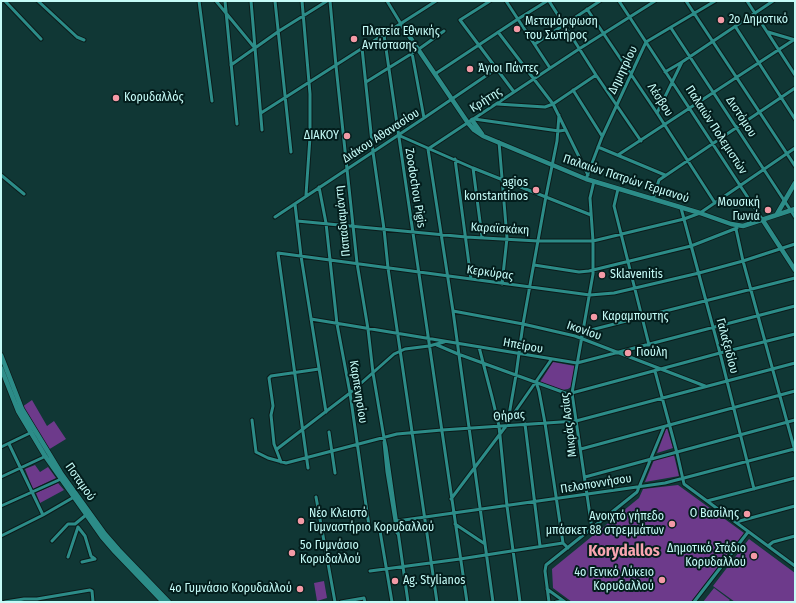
<!DOCTYPE html>
<html>
<head>
<meta charset="utf-8">
<style>
	body { margin:0 }
	#map { position:relative; width:796px; height:603px; overflow:hidden; background:#103735; font-family:"Fira Sans Condensed",sans-serif }
	canvas { display:block }
	.frame { position:absolute; inset:0; border:2px solid #c5fbf7; pointer-events:none }
</style>
</head>
<body>
<div id="map">
<canvas width="796" height="603"></canvas>
<div class="frame"></div>
</div>
<script>
const c = document.querySelector('canvas').getContext('2d');
c.lineJoin = 'round';
function paint(path, color) { c.fillStyle = color; c.fill(path, 'evenodd'); }
const poly = rows => new Path2D(rows.map(r => 'M' + r).join(''));
function stroke(path, color, width, dash) { c.strokeStyle = color; c.lineWidth = width; c.lineCap = dash ? 'butt' : 'round'; c.setLineDash(dash || []); c.stroke(path); }
function write(font, color, halo, rows, align = 'center') {
  c.font = font + ' "Fira Sans Condensed",sans-serif'; c.lineWidth = 4; c.setLineDash([]); c.textBaseline = 'middle'; c.strokeStyle = halo; c.fillStyle = color; for (const [text, x, y, turn = 0] of rows) {
    c.save(); c.translate(x, y); c.rotate((+turn || 0) * Math.PI / 180); c.textAlign = isNaN(turn) ? turn : align; if (halo) c.strokeText(text, 0, 0); c.fillText(text, 0, 0); c.restore();
  }
}
const green = poly([
	[553,362,575,366,571,387,568,389,562,390,540,382],
	[32,400,47,426,54,421,66,439,48,450,22,407],
	[667,428,673,448,657,453,666,429],
	[674,455,679,476,645,482,654,460],
	[35,465,40,472,48,467,56,478,33,489,25,469],
	[58,483,64,490,40,503,36,493],
	[678,485,744,533,691,602,572,602,553,588,552,569,639,498,643,489],
	[749,539,795,573,795,602,735,602,713,586],
	[324,581,327,598,317,601,314,583],
	[714,588,730,600,728,602,703,602]
]);
const street = poly([
	[5,1,41,39],
	[38,1,77,37,84,40],
	[199,1,212,101],
	[216,1,254,47],
	[225,1,237,124],
	[251,1,262,130],
	[275,1,291,152],
	[302,1,310,94,310,137,306,195],
	[330,1,336,66,357,263,368,329,373,373,384,438,386,447,408,602],
	[387,1,401,24],
	[490,1,460,20,514,92],
	[506,1,550,68],
	[549,1,596,75,641,141],
	[619,1,762,219],
	[686,1,795,166],
	[747,1,795,75],
	[587,9,657,113,715,203],
	[735,26,795,119],
	[671,28,795,217],
	[498,32,553,104,588,175],
	[768,32,795,40],
	[384,35,467,602],
	[535,44,600,1],
	[362,48,373,152,384,229,388,268,437,602],
	[412,53,424,118],
	[231,65,279,31,327,1],
	[665,72,682,62,773,1],
	[435,74,518,19,547,1],
	[366,82,419,49,444,31],
	[573,90,602,136],
	[497,104,545,107,553,104,596,75],
	[261,113,436,1],
	[657,113,682,62],
	[474,119,559,131,566,130],
	[398,135,473,168,591,215],
	[499,142,507,238,502,284],
	[598,147,665,175],
	[428,149,453,311,493,602],
	[428,149,579,49,655,1],
	[618,155,795,39],
	[455,159,471,279],
	[473,168,482,237],
	[1,175,24,194],
	[586,179,602,137,646,42,715,1],
	[319,187,326,223,337,324,350,393,369,526],
	[618,189,614,206,649,345],
	[653,199,659,180,795,88],
	[295,204,301,256,326,412],
	[681,208,720,353,754,489],
	[275,217,424,118,496,69],
	[297,221,466,237,538,241,593,241,684,219,700,213,795,148],
	[736,229,743,261,795,451],
	[534,265,579,272,589,271,691,246,737,228],
	[453,311,523,324,575,336,705,386],
	[311,319,577,363,795,306],
	[583,332,795,278],
	[437,345,458,354,568,394,720,353,795,334],
	[479,347,492,397,499,426,507,506,520,602],
	[655,371,677,453,684,484,795,566],
	[536,382,539,391,545,423,563,543],
	[510,419,551,360],
	[252,420,256,452,268,458,286,463,397,434,442,430,576,421,795,363],
	[508,421,516,375,523,324,546,196,557,141,559,115],
	[525,424,540,546],
	[329,432,335,473],
	[384,442,387,472,397,533],
	[9,444,43,515],
	[1,447,30,433],
	[277,449,350,393,394,354,405,349,429,346,444,342],
	[581,449,795,391],
	[281,462,274,444,271,415,273,406,269,378,271,376,319,369],
	[308,468,278,253,590,295,614,293,699,273,743,261,795,244],
	[1,477,46,456],
	[585,477,795,420],
	[316,497,335,602],
	[451,499,506,426],
	[707,501,795,478],
	[1,506,61,479],
	[397,521,665,483,794,449],
	[736,522,795,506],
	[455,524,485,544],
	[379,525,392,602],
	[78,527,85,536,91,556,95,559],
	[592,529,572,393,593,274,593,241,590,198,594,181],
	[1,536,43,515,74,497],
	[52,541,68,524,75,524,86,515],
	[768,546,773,542,795,536],
	[68,557,78,527],
	[82,562,95,559],
	[370,571,460,559,563,543,568,548],
	[547,589,565,602],
	[5,602,24,599,37,599,90,590,92,591,93,602],
	[341,602,364,598,365,602],
	[549,602,545,571,546,565,637,492,664,427],
	[556,602,563,601],
	[694,602,748,532]
]);
const secondary = poly([
	[401,24,468,123,474,130,483,136,586,179,700,213,731,224,743,226,795,209],
	[472,120,482,134],
	[777,214,795,183],
	[762,219,795,270],
	[1,355,22,409,61,473,105,534,119,550,169,602],
	[1,368,18,411,45,456,102,537,115,552,163,602]
]);
const markers = [
	[721,20,4,"#f49aa6"],
	[517,29,4,"#f49aa6"],
	[354,39,4,"#f49aa6"],
	[470,69,4,"#f49aa6"],
	[116,98,4,"#f49aa6"],
	[347,136,4,"#f49aa6"],
	[536,190,4,"#f49aa6"],
	[768,210,4,"#f49aa6"],
	[602,275,4,"#f49aa6"],
	[594,317,4,"#f49aa6"],
	[628,353,4,"#f49aa6"],
	[747,514,4,"#f49aa6"],
	[301,521,4,"#f49aa6"],
	[672,524,4,"#f49aa6"],
	[292,553,4,"#f49aa6"],
	[754,556,4,"#f49aa6"],
	[662,580,4,"#f49aa6"],
	[395,581,4,"#f49aa6"],
	[300,589,4,"#f49aa6"]
];
const poiNames = [
	["2ο Δημοτικό",729,20],
	["Μεταμόρφωση",525,22],
	["του Σωτήρος",525,36],
	["Πλατεία Εθνικής",362,32],
	["Αντίστασης",362,46],
	["Άγιοι Πάντες",478,69],
	["Κορυδαλλός",124,98],
	["ΔΙΑΚΟΥ",339,136,"right"],
	["agios",528,183,"right"],
	["konstantinos",528,197,"right"],
	["Μουσική",760,203,"right"],
	["Γωνιά",760,217,"right"],
	["Sklavenitis",610,275],
	["Καραμπουτης",602,317],
	["Γιούλη",636,353],
	["Νέο Κλειστό",309,514],
	["Γυμναστήριο Κορυδαλλού",309,528],
	["Ο Βασίλης",739,514,"right"],
	["Ανοιχτό γήπεδο",664,517,"right"],
	["μπάσκετ 88 στρεμμάτων",664,531,"right"],
	["5ο Γυμνάσιο",300,546],
	["Κορυδαλλού",300,560],
	["Δημοτικό Στάδιο",746,549,"right"],
	["Κορυδαλλού",746,563,"right"],
	["4ο Γενικό Λύκειο",654,573,"right"],
	["Κορυδαλλού",654,587,"right"],
	["Ag. Stylianos",403,581],
	["4ο Γυμνάσιο Κορυδαλλού",292,589,"right"]
];
const streetNames = [
	["Δημητρίου",623,70,-64],
	["Κρήτης",486,100,-33],
	["Λέσβου",660,100,57],
	["Διστόμου",741,117,57],
	["Παλαιών Πολεμιστών",716,130,57],
	["Διάκου Αθανασίου",381,136,-33],
	["Παλαιών Πατρών Γερμανού",626,179,18],
	["Zoodochou Pigis",415,188,81],
	["Παπαδιαμάντη",343,221,-96],
	["Καραϊσκάκη",500,229,3],
	["Κερκύρας",490,273,8],
	["Ικονίου",584,331,19],
	["Ηπείρου",523,346,10],
	["Γαλαξειδίου",727,346,75],
	["Καρπενησίου",358,392,81],
	["Θήρας",509,416,-4],
	["Μικράς Ασίας",569,425,-97],
	["Ποταμού",80,482,55],
	["Πελοποννήσου",596,484,-9]
];
const districtNames = [
	["Korydallos",624,552]
];
paint(green, '#6d3a8b');
stroke(street, '#0b1b1a', 5);
stroke(secondary, '#0b1b1a', 6);
stroke(street, '#2c8c88', 3);
stroke(secondary, '#2c8c88', 4.5);
for (const [x, y, r, color] of markers) { const dot = new Path2D(); dot.arc(x, y, r, 0, 2 * Math.PI); c.fillStyle = color; c.fill(dot); stroke(dot, '#031d1c', 1.5); }
write('12px', '#c5fbf7', '#031d1c', poiNames, 'left');
write('12px', '#c5fbf7', '#031d1c', streetNames);
write('bold 16px', '#f9a5b0', '#031d1c', districtNames);
</script>
</body>
</html>
